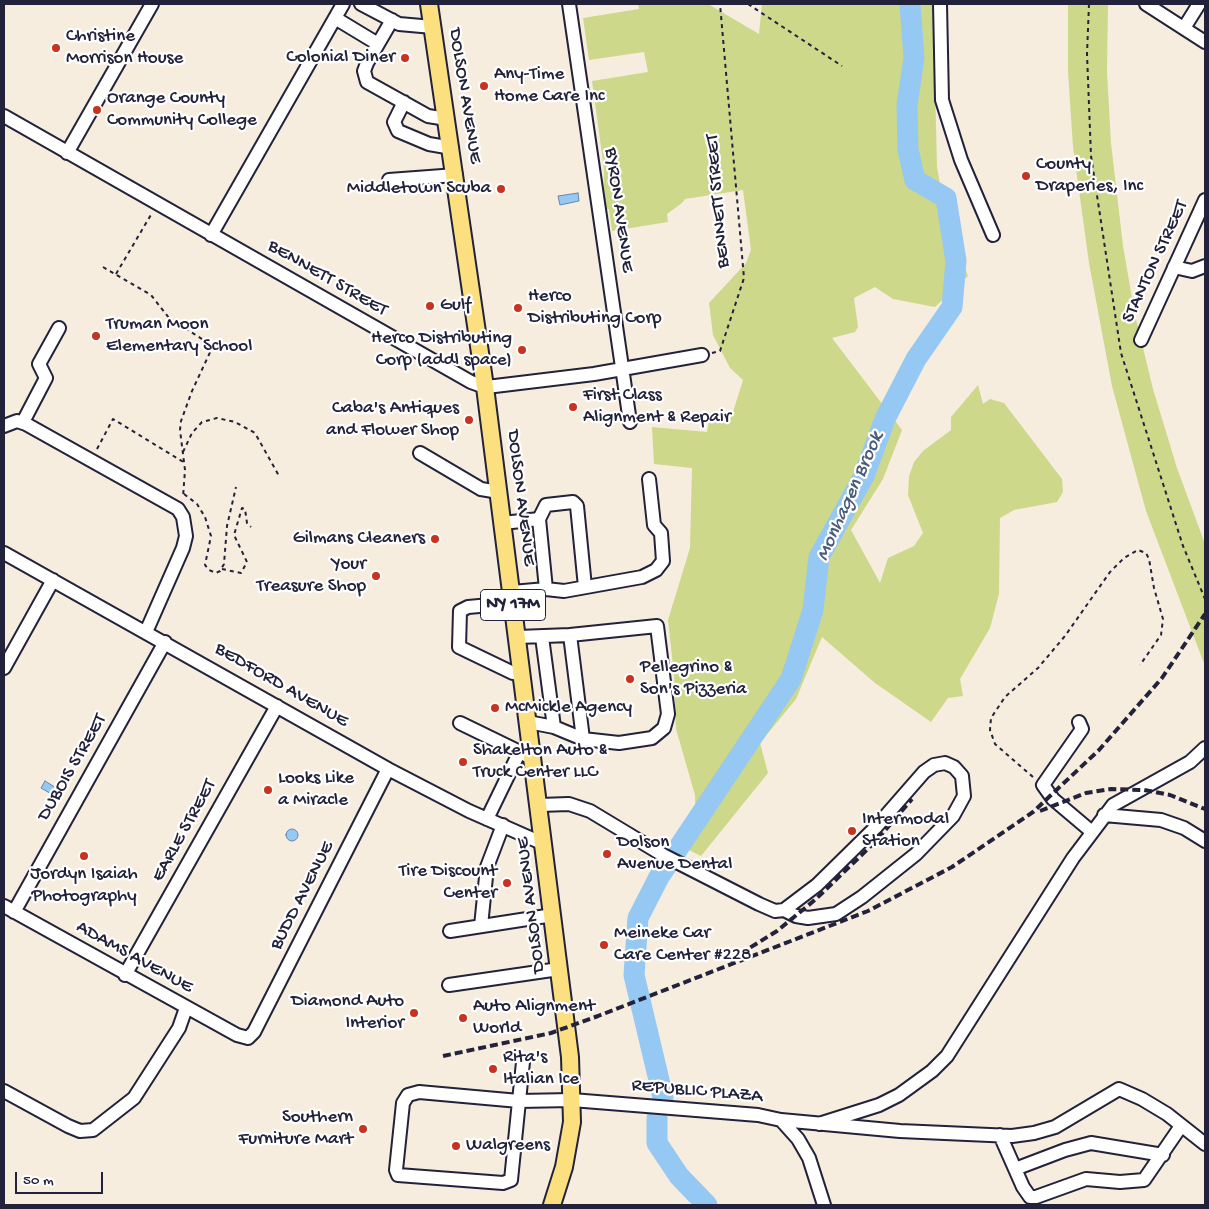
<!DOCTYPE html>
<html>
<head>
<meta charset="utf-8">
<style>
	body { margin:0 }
	#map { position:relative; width:1209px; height:1209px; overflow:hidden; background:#f6eddf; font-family:"Gochi Hand",sans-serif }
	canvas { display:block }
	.frame { position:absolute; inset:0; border:5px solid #22223b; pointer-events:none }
	.scale { position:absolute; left:15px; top:1172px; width:88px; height:22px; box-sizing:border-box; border:2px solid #22223b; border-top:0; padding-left:6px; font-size:15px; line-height:18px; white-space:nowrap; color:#22223b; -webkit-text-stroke:4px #fff; paint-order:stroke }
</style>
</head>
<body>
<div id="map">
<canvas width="1209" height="1209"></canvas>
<div class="frame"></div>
<div class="scale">50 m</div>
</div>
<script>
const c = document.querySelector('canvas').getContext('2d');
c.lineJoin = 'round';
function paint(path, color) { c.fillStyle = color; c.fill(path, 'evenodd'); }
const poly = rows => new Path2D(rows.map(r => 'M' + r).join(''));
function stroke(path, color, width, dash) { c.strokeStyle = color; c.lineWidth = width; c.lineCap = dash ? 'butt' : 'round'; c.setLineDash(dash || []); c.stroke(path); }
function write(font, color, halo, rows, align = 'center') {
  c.font = font + ' "Gochi Hand",sans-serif'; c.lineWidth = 4.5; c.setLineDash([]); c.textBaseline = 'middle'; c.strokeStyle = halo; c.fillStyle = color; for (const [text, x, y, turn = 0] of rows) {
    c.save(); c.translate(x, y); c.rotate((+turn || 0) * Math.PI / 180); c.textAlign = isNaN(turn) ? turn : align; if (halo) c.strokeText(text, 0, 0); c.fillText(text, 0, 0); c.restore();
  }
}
const green = poly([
	[638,4,708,4,759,34,762,4,933,4,937,167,945,211,968,276,935,307,893,299,875,287,854,298,858,327,855,332,832,338,902,430,883,479,851,530,880,583,888,558,914,546,923,533,908,495,909,476,914,462,923,451,951,430,951,417,978,385,983,404,990,399,1004,403,1062,479,1063,492,1057,502,1014,510,1000,518,999,594,990,628,960,679,963,696,948,698,931,722,875,683,822,637,796,699,760,743,768,773,701,856,687,849,687,843,696,826,695,795,676,729,674,675,668,620,690,548,692,468,654,464,652,427,707,432,710,415,733,412,743,380,730,368,713,335,709,303,746,263,751,250,743,190,685,199,682,203,667,214,668,222,612,231,609,209,603,209,604,169,592,81,648,72,644,52,589,60,583,18,639,9],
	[1068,4,1108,4,1107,72,1111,143,1123,246,1135,315,1153,389,1177,468,1205,544,1205,666,1146,511,1112,386,1089,263,1073,147,1068,72]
]);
const water = poly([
	[578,193,579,201,560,205,558,196,578,193],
	[45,781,58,789,55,796,41,788,45,781],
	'286 835a6 6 0 1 1 12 0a6 6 0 1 1-12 0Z'
]);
const river = poly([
	[663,1097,634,975,638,918,659,877,791,679,813,610,819,557,864,476,885,419,916,359,952,307,956,261,946,198,915,180,908,150,907,105,914,58,910,4],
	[657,1118,657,1143,679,1176,707,1205]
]);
const path = poly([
	[748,4,842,66],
	[1089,4,1087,54,1091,156,1121,353,1183,546,1205,599],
	[103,267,151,295,169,318,213,346,192,391,181,421,180,430,185,470,183,497],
	[116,274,152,213],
	[712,353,720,351,744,278,720,4],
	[97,449,113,419,185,463],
	[183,452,192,433,202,422,217,418,235,422,255,433,279,476],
	[184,494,197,504,205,517,211,536,205,565,209,570,216,573,220,571,224,564,227,526,236,487],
	[222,569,241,573,247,562,234,535,242,508,245,509,247,523,251,527],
	[1033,777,995,744,990,730,991,718,1005,697,1038,668,1065,636,1110,572,1124,558,1138,550,1146,553,1149,559,1154,588,1163,619,1161,635,1140,665]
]);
const minor = poly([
	[361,4,399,24,433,27],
	[569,4,630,422],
	[940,4,942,100,961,160,993,235],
	[1146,4,1205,42],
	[335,18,378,44],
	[392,20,367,63,364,71,367,82,428,116,447,119],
	[1184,28,1199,4],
	[404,102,394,122,398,131,429,144,452,148],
	[4,116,471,382,485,387,495,386,594,374,702,355],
	[67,153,152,4],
	[389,180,456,175],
	[211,235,343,4],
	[1174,267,1192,271,1205,266],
	[1141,340,1205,200],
	[23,422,46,378,39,364,59,328],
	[4,426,17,421,26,424,178,509,183,517,186,536,183,548,146,632],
	[420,453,481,489,499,492],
	[539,519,546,505,573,502,577,506,585,587],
	[503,523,539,519,546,589,512,592],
	[4,553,388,769,469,811,544,844],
	[546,589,564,591,642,577,656,570,663,561,661,533,654,525,649,479],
	[513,603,468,607,460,611,459,647,513,673,522,675],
	[570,635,583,739],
	[518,637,570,635,657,626,668,714,664,728,652,738,619,743,583,739,554,727,528,722],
	[542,637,554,727],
	[4,668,53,580],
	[1079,722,1082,729,1043,785,1053,799,1092,832],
	[460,723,534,759],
	[540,805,569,804,590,811,663,855,759,904,775,911,784,910,817,885,876,827,924,772,934,765,945,763,954,767,962,776,964,796,953,816,916,854,862,897,836,914,808,918,796,916,784,910],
	[1104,815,1161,820,1184,828,1205,841],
	[487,819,519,753],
	[4,906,237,1035,248,1038,254,1032,388,769],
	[14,912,165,642],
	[481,926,487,867,503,825],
	[450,931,553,915],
	[125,975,277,706],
	[449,985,559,969],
	[523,1062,519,1101,511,1180,503,1183,398,1175,396,1170,403,1103,408,1095,419,1092,519,1101,572,1100,758,1115,781,1120,798,1139,809,1158,824,1205],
	[4,1091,68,1126,80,1131,93,1130,134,1098,179,1028,186,1008],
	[781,1120,900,1131,1012,1136,1034,1133,1055,1127,1119,1089,1142,1099,1167,1114,1205,1144],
	[819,1124,879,1105,899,1095,932,1071,947,1056,1073,858,1113,805,1190,762,1205,748],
	[1000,1135,1023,1187,1030,1197,1036,1197,1086,1179,1120,1182,1144,1180,1181,1126],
	[1015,1169,1065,1150,1091,1143,1163,1155]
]);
const major = poly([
	[429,4,485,387,570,1057,572,1122,564,1167,552,1205]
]);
const rail = poly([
	[1040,811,1086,793,1111,789,1144,790,1170,795,1205,809],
	[730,960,777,931,816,899,875,842,912,799],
	[443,1056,551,1033,598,1016,868,911,952,867,1033,812,1099,750,1162,678,1205,614]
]);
const markers = [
	[56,48,5,"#c8321e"],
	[405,58,5,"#c8321e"],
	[484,86,5,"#c8321e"],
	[97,110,5,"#c8321e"],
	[1026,176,5,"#c8321e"],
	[501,189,5,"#c8321e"],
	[430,306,5,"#c8321e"],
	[518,308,5,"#c8321e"],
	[96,336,5,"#c8321e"],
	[522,350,5,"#c8321e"],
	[573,407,5,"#c8321e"],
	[469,420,5,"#c8321e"],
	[435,539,5,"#c8321e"],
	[376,576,5,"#c8321e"],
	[630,679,5,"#c8321e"],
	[495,708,5,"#c8321e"],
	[463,762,5,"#c8321e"],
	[268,790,5,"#c8321e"],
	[852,831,5,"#c8321e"],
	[607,854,5,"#c8321e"],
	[84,856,5,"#c8321e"],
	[507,883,5,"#c8321e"],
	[604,945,5,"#c8321e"],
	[414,1013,5,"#c8321e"],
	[463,1018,5,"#c8321e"],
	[493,1069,5,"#c8321e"],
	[363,1129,5,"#c8321e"],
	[456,1146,5,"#c8321e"]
];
const shields = [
	[513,605,65]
];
const shieldNames = [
	["NY 17M",513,605]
];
const poiNames = [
	["Christine",66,37],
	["Morrison House",66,59],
	["Colonial Diner",395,58,"right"],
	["Any-Time",494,75],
	["Home Care Inc",494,97],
	["Orange County",107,99],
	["Community College",107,121],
	["County",1036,165],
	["Draperies, Inc",1036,187],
	["Middletown Scuba",491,189,"right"],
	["Herco",528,297],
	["Distributing Corp",528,319],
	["Gulf",440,306],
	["Truman Moon",106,325],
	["Elementary School",106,347],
	["Herco Distributing",512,339,"right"],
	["Corp (addl space)",512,361,"right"],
	["First Class",583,396],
	["Alignment & Repair",583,418],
	["Caba's Antiques",459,409,"right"],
	["and Flower Shop",459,431,"right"],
	["Gilmans Cleaners",425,539,"right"],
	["Your",366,565,"right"],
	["Treasure Shop",366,587,"right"],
	["Pellegrino &",640,668],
	["Son's Pizzeria",640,690],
	["McMickle Agency",505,708],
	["Shakelton Auto &",473,751],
	["Truck Center LLC",473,773],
	["Looks Like",278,779],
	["a Miracle",278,801],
	["Intermodal",862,820],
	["Station",862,842],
	["Dolson",617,843],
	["Avenue Dental",617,865],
	["Tire Discount",497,872,"right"],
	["Center",497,894,"right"],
	["Jordyn Isaiah",84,875,"center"],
	["Photography",84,897,"center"],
	["Meineke Car",614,934],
	["Care Center #228",614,956],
	["Diamond Auto",404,1002,"right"],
	["Interior",404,1024,"right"],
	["Auto Alignment",473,1007],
	["World",473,1029],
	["Rita's",503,1058],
	["Italian Ice",503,1080],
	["Southern",353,1118,"right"],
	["Furniture Mart",353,1140,"right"],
	["Walgreens",466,1146]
];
const streetNames = [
	["DOLSON AVENUE",464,96,81],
	["BENNETT STREET",719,201,-95],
	["BYRON AVENUE",618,210,82],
	["STANTON STREET",1156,262,-65],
	["BENNETT STREET",327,279,30],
	["DOLSON AVENUE",520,498,83],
	["BEDFORD AVENUE",281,686,30],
	["DUBOIS STREET",73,768,-60],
	["EARLE STREET",185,831,-61],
	["BUDD AVENUE",303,896,-63],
	["DOLSON AVENUE",532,905,-97],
	["ADAMS AVENUE",134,958,29],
	["REPUBLIC PLAZA",697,1092,5]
];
const waterNames = [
	["Monhagen Brook",851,497,-66]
];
paint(green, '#cdd88b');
paint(water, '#95c8f2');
stroke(water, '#6786a9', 1);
stroke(river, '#95c8f2', 21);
stroke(minor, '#22223b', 16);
stroke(major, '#22223b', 20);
stroke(path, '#22223b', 2, [4, 4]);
stroke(minor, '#fff', 12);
stroke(major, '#fce080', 16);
stroke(rail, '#22223b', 4, [8, 4]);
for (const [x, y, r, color] of markers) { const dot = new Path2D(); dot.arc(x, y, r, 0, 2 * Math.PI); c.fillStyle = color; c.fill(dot); stroke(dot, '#fff', 2); }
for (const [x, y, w] of shields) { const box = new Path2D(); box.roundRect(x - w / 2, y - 15.5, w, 31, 4); c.fillStyle = '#fff'; c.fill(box); stroke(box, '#22223b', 1); }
write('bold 18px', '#22223b', null, shieldNames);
write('19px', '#22223b', '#fff', poiNames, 'left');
write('19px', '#22223b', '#fff', streetNames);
write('italic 20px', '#4a5c7b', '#fff', waterNames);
</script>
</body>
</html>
